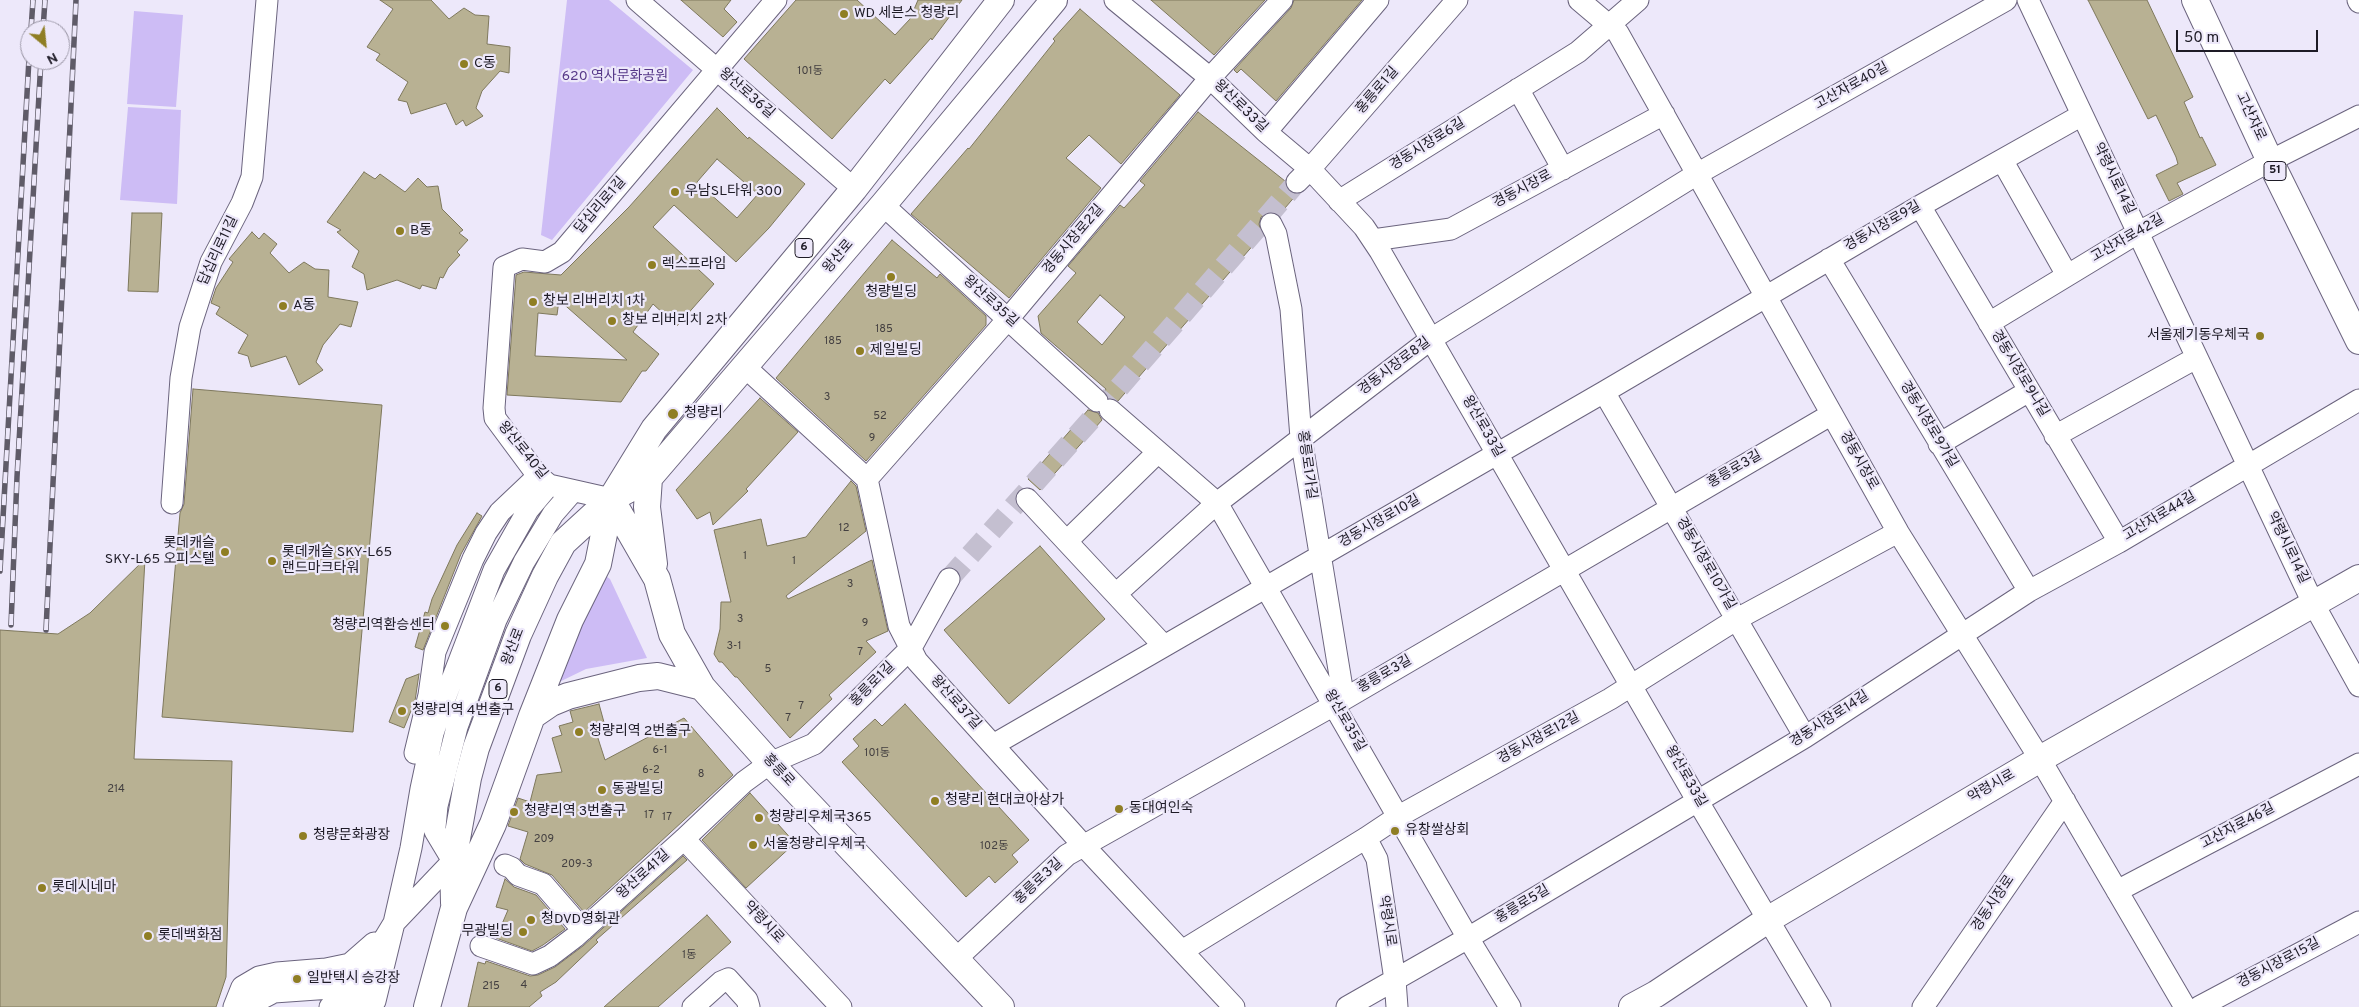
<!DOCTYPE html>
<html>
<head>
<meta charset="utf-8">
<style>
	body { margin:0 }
	#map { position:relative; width:2359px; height:1007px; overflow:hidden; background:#ede8fa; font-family:Overpass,sans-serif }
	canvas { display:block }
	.north { position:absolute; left:20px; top:20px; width:50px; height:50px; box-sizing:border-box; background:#ede8fa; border:1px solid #9a96a5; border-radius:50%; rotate:152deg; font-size:14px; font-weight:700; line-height:20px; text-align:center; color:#1e1b26 }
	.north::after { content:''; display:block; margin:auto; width:18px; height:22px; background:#8f7e24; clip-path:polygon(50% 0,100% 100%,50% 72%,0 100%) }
	.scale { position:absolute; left:2176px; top:30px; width:142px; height:22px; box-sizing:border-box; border:2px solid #1e1b26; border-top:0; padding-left:6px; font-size:15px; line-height:18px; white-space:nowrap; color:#1e1b26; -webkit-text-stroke:4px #ede8fa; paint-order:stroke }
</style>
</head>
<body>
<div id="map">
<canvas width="2359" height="1007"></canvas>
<div class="north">N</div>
<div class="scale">50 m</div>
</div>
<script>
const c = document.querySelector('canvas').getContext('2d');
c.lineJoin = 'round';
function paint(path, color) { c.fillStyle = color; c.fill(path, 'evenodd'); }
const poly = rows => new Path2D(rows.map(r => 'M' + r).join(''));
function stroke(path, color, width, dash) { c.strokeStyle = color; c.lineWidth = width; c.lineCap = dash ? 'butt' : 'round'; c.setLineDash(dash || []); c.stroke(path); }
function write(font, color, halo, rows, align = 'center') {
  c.font = font + ' Overpass,"Noto Sans KR",sans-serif'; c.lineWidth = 4.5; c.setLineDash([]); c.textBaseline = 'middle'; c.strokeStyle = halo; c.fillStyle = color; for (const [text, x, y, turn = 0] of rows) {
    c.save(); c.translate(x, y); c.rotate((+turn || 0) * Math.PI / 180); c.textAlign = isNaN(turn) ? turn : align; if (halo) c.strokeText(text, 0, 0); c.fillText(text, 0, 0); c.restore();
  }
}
const green = poly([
	[567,0,609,0,693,70,552,240,541,235],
	[134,11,183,15,176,107,127,104],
	[128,107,181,110,177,204,120,200],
	[606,576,610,579,647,658,586,669,553,685,602,577]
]);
const building = poly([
	[380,0,431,0,449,19,464,8,475,15,489,16,487,44,510,47,509,73,500,71,482,91,476,108,483,116,466,126,463,120,456,125,446,103,411,114,407,102,398,100,408,82,376,60,380,54,367,47,393,9,380,0],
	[681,0,731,0,724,9,737,22,723,37,681,0],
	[796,0,857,0,895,35,910,19,918,0,962,0,932,40,931,38,890,84,885,79,832,139,744,59,796,0],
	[1151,0,1265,0,1214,55,1151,0],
	[1294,0,1362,0,1276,101,1241,69,1237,73,1234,70,1291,8,1294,0],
	[2088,0,2147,0,2193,97,2184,102,2200,138,2202,137,2216,165,2177,183,2183,194,2169,201,2156,175,2178,164,2176,157,2156,115,2148,119,2088,0],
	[1080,9,1180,95,1121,164,1089,135,1066,158,1101,188,1009,298,911,214,968,148,969,149,1055,41,1053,39,1080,9],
	[717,108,748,139,749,137,805,184,769,228,736,262,674,205,653,227,714,284,677,326,653,304,633,332,659,354,646,371,642,371,621,402,507,395,516,275,524,272,561,275,629,207,717,108],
	[717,159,758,194,737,218,697,182,717,159],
	[559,300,627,360,535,356,538,313,557,315,559,300],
	[1198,112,1285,181,1289,191,1297,194,1279,215,1271,212,1261,217,1259,224,1262,235,1118,401,1109,398,1105,391,1106,389,1041,333,1038,316,1076,273,1068,266,1120,205,1124,208,1145,185,1140,181,1198,112],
	[1100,295,1125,317,1102,345,1077,322,1100,295],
	[364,172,375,179,380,174,405,192,418,178,427,187,438,186,442,209,463,230,459,233,468,240,457,252,460,255,448,268,443,278,440,277,436,289,422,285,420,289,397,280,367,290,364,274,352,267,359,251,337,232,341,230,327,222,364,172],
	[132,213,162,213,158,292,128,291,132,213],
	[252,232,259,239,264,233,277,244,270,253,289,273,304,262,315,269,329,270,328,297,358,302,351,327,340,324,323,345,316,362,323,370,299,385,286,356,251,367,248,356,238,353,248,335,216,314,220,307,211,303,216,288,233,262,229,259,252,232],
	[892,240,937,278,940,274,986,316,986,325,866,461,776,378,892,240],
	[193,389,382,405,353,732,162,717,180,513,184,504,193,389],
	[760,398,798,432,746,489,748,491,713,525,710,512,697,519,676,490,760,398],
	[1088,410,1098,413,1102,420,1040,490,1028,479,1088,410],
	[851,481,856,486,866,531,786,596,788,599,872,560,888,631,866,641,876,652,829,695,832,699,790,738,737,677,735,677,722,662,719,662,714,654,720,629,721,602,731,602,714,530,761,519,767,546,806,537,851,481],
	[477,513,482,516,461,554,423,650,415,647,425,612,428,613,432,599,457,545,477,513],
	[1040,546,1105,619,1009,704,944,630,1040,546],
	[145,559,134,759,232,761,226,977,216,1007,0,1007,0,630,58,634,90,613,145,559],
	[419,674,415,701,404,728,389,722,406,679,419,674],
	[599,704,605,726,595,729,605,760,684,718,733,775,584,912,552,875,525,864,520,859,528,832,508,826,518,798,530,802,537,775,562,772,552,738,562,735,559,726,573,722,570,711,599,704],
	[905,704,1029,840,1012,855,1018,862,995,883,989,876,966,897,842,762,859,746,853,739,875,719,882,726,905,704],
	[750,793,795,843,746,888,702,840,750,793],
	[683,856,687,860,596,940,598,942,556,982,540,992,542,996,529,1007,468,1007,478,962,485,964,486,961,530,976,538,975,555,967,583,946,683,856],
	[505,879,514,887,536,895,565,929,543,945,532,951,496,938,508,910,496,907,505,879],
	[707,915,731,942,693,976,658,1007,604,1007,707,915]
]);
const minorTunnel = poly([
	[949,579,1104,405,1297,182]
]);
const minor = poly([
	[637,0,854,189],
	[1115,0,1210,78,1266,132,1310,169,1364,227,1380,251,1697,800,1820,1007],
	[1579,0,1618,33,1898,532,2040,759,2185,1007],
	[2028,0,2313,603,2359,686],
	[2358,0,2359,2],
	[1518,89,1563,169],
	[1266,132,1378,0],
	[2002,160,2067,275],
	[1297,182,1310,169,1457,0],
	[1339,201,1578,52,1638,0],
	[883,205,1097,401],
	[1920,206,2119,542],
	[1271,224,1276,234,1291,309,1301,438,1342,688,1334,705],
	[1373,240,1451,229,1664,114],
	[1829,259,2029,591],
	[1989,323,2139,232,2270,161,2359,116],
	[745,367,867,479,899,626,917,661,1083,845,1234,1007],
	[1604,392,1805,737],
	[1110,410,1217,503,1468,938,1510,1007],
	[2055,436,2196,358],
	[1939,444,2029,391],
	[867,479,1008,319,1210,78,1282,0],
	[611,499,549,485,538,476,495,418,494,408,504,267,522,259,545,262,562,252,776,0],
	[1027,499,1164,646],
	[172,503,181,378,190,327,211,262,242,203,252,177,267,0],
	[1067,541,1158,452],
	[1117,593,1217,503,1431,339,1697,174,2006,0],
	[993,745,1604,392,1920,206,2082,115],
	[415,753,429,695,435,652,473,559,486,533,500,512,538,476],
	[435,827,437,806,457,727,496,620,524,562,553,514,573,491],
	[1366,838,1377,859,1395,980,1397,1007],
	[684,839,841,1007],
	[505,865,512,868,518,875,543,884,583,930],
	[2117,891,2359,764],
	[481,946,533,964,550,956,575,937,684,839,744,782,770,763,814,744,911,648,949,579],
	[1182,951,1366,838,1399,816,1610,699,1737,619,1898,532],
	[957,958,1067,855,1334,705,1832,414],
	[234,1007,242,987,259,977,277,973,326,969,350,964,374,943],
	[245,1007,274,992,331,988,360,979,394,923,411,848,421,789,433,733,445,698,494,570,528,510,549,485],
	[330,1007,344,1005,358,998,379,975],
	[371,1007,375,1001,394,923,453,861,435,831,422,792],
	[693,1007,721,982,728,979,747,1000,749,1007],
	[1347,1007,1468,938,1805,737,2029,591,2119,542,2359,400],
	[1923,1007,2065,801],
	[2199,1007,2359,922]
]);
const major = poly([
	[2195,0,2270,161,2359,341],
	[649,478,647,507,654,564],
	[611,499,657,579,672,634,702,687,770,763,1001,1007],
	[532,716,551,703,568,696,639,678,658,676,702,687],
	[454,903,453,861,468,778,476,748,518,635,545,576,563,543,611,499,649,478,883,205,1054,0],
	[427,1007,454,908,493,824,532,716,570,620,598,564,611,499,654,429,854,189,1001,0],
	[1632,1007,1656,994,1769,919,2040,759,2359,578]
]);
const rail = poly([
	[31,30,33,0],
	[43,30,45,0],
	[0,571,30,41],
	[11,625,17,477,41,60],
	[46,630,76,0]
]);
const markers = [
	[844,14,5,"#8f7e24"],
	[464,64,5,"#8f7e24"],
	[675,192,5,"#8f7e24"],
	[400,231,5,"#8f7e24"],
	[652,265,5,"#8f7e24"],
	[891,277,5,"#8f7e24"],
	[533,302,5,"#8f7e24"],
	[283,306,5,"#8f7e24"],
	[612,321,5,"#8f7e24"],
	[2260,336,5,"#8f7e24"],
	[860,351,5,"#8f7e24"],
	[673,414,6,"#8f7e24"],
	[225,552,5,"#8f7e24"],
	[272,561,5,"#8f7e24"],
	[445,626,5,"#8f7e24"],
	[402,711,5,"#8f7e24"],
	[579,732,5,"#8f7e24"],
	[602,790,5,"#8f7e24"],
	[935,801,5,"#8f7e24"],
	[1119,809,5,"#8f7e24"],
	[514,812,5,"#8f7e24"],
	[759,818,5,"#8f7e24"],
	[1395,831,5,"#8f7e24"],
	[303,836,5,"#8f7e24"],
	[753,845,5,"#8f7e24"],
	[42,888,5,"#8f7e24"],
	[531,920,5,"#8f7e24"],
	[523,932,5,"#8f7e24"],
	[148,936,5,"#8f7e24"],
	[297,979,5,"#8f7e24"]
];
const numberNames = [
	["101동",810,72],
	["185",884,330],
	["185",833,342],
	["3",827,398],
	["52",880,417],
	["9",872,439],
	["12",844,529],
	["1",745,557],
	["1",794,562],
	["3",850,585],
	["3",740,620],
	["9",865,624],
	["3-1",734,647],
	["7",860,653],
	["5",768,670],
	["7",801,707],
	["7",788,719],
	["6-1",660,751],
	["101동",877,754],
	["6-2",651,771],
	["8",701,775],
	["214",116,790],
	["17",649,816],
	["17",667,818],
	["209",544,840],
	["102동",994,847],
	["209-3",577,865],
	["1동",689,956],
	["4",524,986],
	["215",491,987]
];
const shields = [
	[2275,171,22],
	[804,248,18],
	[498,689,18]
];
const shieldNames = [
	["51",2275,171],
	["6",804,248],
	["6",498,689]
];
const poiNames = [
	["WD 세븐스 청량리",854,14],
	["C동",474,64],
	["우남SL타워 300",685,192],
	["B동",410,231],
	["렉스프라임",662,265],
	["청량빌딩",891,293,"center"],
	["창보 리버리치 1차",543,302],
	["A동",293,306],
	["창보 리버리치 2차",622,321],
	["서울제기동우체국",2250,336,"right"],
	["제일빌딩",870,351],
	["청량리",684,414],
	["롯데캐슬",215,544,"right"],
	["SKY-L65 오피스텔",215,560,"right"],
	["롯데캐슬 SKY-L65",282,553],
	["랜드마크타워",282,569],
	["청량리역환승센터",435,626,"right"],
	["청량리역 4번출구",412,711],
	["청량리역 2번출구",589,732],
	["동광빌딩",612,790],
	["청량리 현대코아상가",945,801],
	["동대여인숙",1129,809],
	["청량리역 3번출구",524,812],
	["청량리우체국365",769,818],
	["유창쌀상회",1405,831],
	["청량문화광장",313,836],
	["서울청량리우체국",763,845],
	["롯데시네마",52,888],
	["청DVD영화관",541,920],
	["무광빌딩",513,932,"right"],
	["롯데백화점",158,936],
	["일반택시 승강장",307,979]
];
const parkNames = [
	["620 역사문화공원",615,77]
];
const streetNames = [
	["고산자로40길",1852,87,-29],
	["홍릉로1길",1378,91,-49],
	["왕산로36길",746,94,41],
	["왕산로33길",1240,107,44],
	["고산자로",2250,117,65],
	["경동시장로6길",1428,145,-32],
	["약령시로14길",2113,179,64],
	["경동시장로",1523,190,-28],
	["답십리로1길",601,206,-49],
	["경동시장로9길",1883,227,-30],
	["고산자로42길",2128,239,-30],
	["경동시장로2길",1074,240,-50],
	["답십리로11길",219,251,-65],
	["왕산로",839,257,-50],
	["왕산로35길",990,302,42],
	["경동시장로8길",1395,367,-37],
	["경동시장로9나길",2019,374,59],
	["경동시장로9가길",1928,425,59],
	["왕산로33길",1482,427,60],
	["왕산로40길",522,451,51],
	["경동시장로",1858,461,61],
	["홍릉로1가길",1306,465,82],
	["홍릉로3길",1735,470,-30],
	["고산자로44길",2160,517,-31],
	["경동시장로10길",1380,522,-30],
	["약령시로14길",2287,548,64],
	["경동시장로10가길",1705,564,60],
	["왕산로",514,647,-69],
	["홍릉로3길",1385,675,-30],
	["홍릉로1길",873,685,-45],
	["왕산로37길",955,703,48],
	["경동시장로14길",1830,720,-33],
	["왕산로35길",1344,721,60],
	["경동시장로12길",1539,739,-29],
	["홍릉로",778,771,47],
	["왕산로33길",1685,777,60],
	["약령시로",1992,787,-30],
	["고산자로46길",2238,827,-28],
	["왕산로41길",644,875,-42],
	["홍릉로3길",1039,882,-43],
	["경동시장로",1994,904,-56],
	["홍릉로5길",1523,905,-31],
	["약령시로",1386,921,81],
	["약령시로",763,923,47],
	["경동시장로15길",2279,964,-28]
];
paint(green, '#cdbcf5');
paint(building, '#b8b193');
stroke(building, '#7e785c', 1);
stroke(minorTunnel, '#c4bfd0', 21, [21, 11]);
stroke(minor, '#6b647e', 23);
stroke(major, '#6b647e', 28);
stroke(minor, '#fff', 21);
stroke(major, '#fff', 26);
stroke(rail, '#5f5b68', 5.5);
stroke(rail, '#ede8fa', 4, [11]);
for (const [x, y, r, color] of markers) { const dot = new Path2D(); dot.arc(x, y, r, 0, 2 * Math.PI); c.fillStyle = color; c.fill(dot); stroke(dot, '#ede8fa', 2); }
write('11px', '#444041', null, numberNames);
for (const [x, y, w] of shields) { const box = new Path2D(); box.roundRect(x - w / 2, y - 9.5, w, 19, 4); c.fillStyle = '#ede8fa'; c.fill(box); stroke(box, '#1e1b26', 1); }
write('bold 12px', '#1e1b26', null, shieldNames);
write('14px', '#1e1b26', '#ede8fa', poiNames, 'left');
write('14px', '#573989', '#ede8fa', parkNames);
write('14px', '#1e1b26', '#ede8fa', streetNames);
</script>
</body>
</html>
